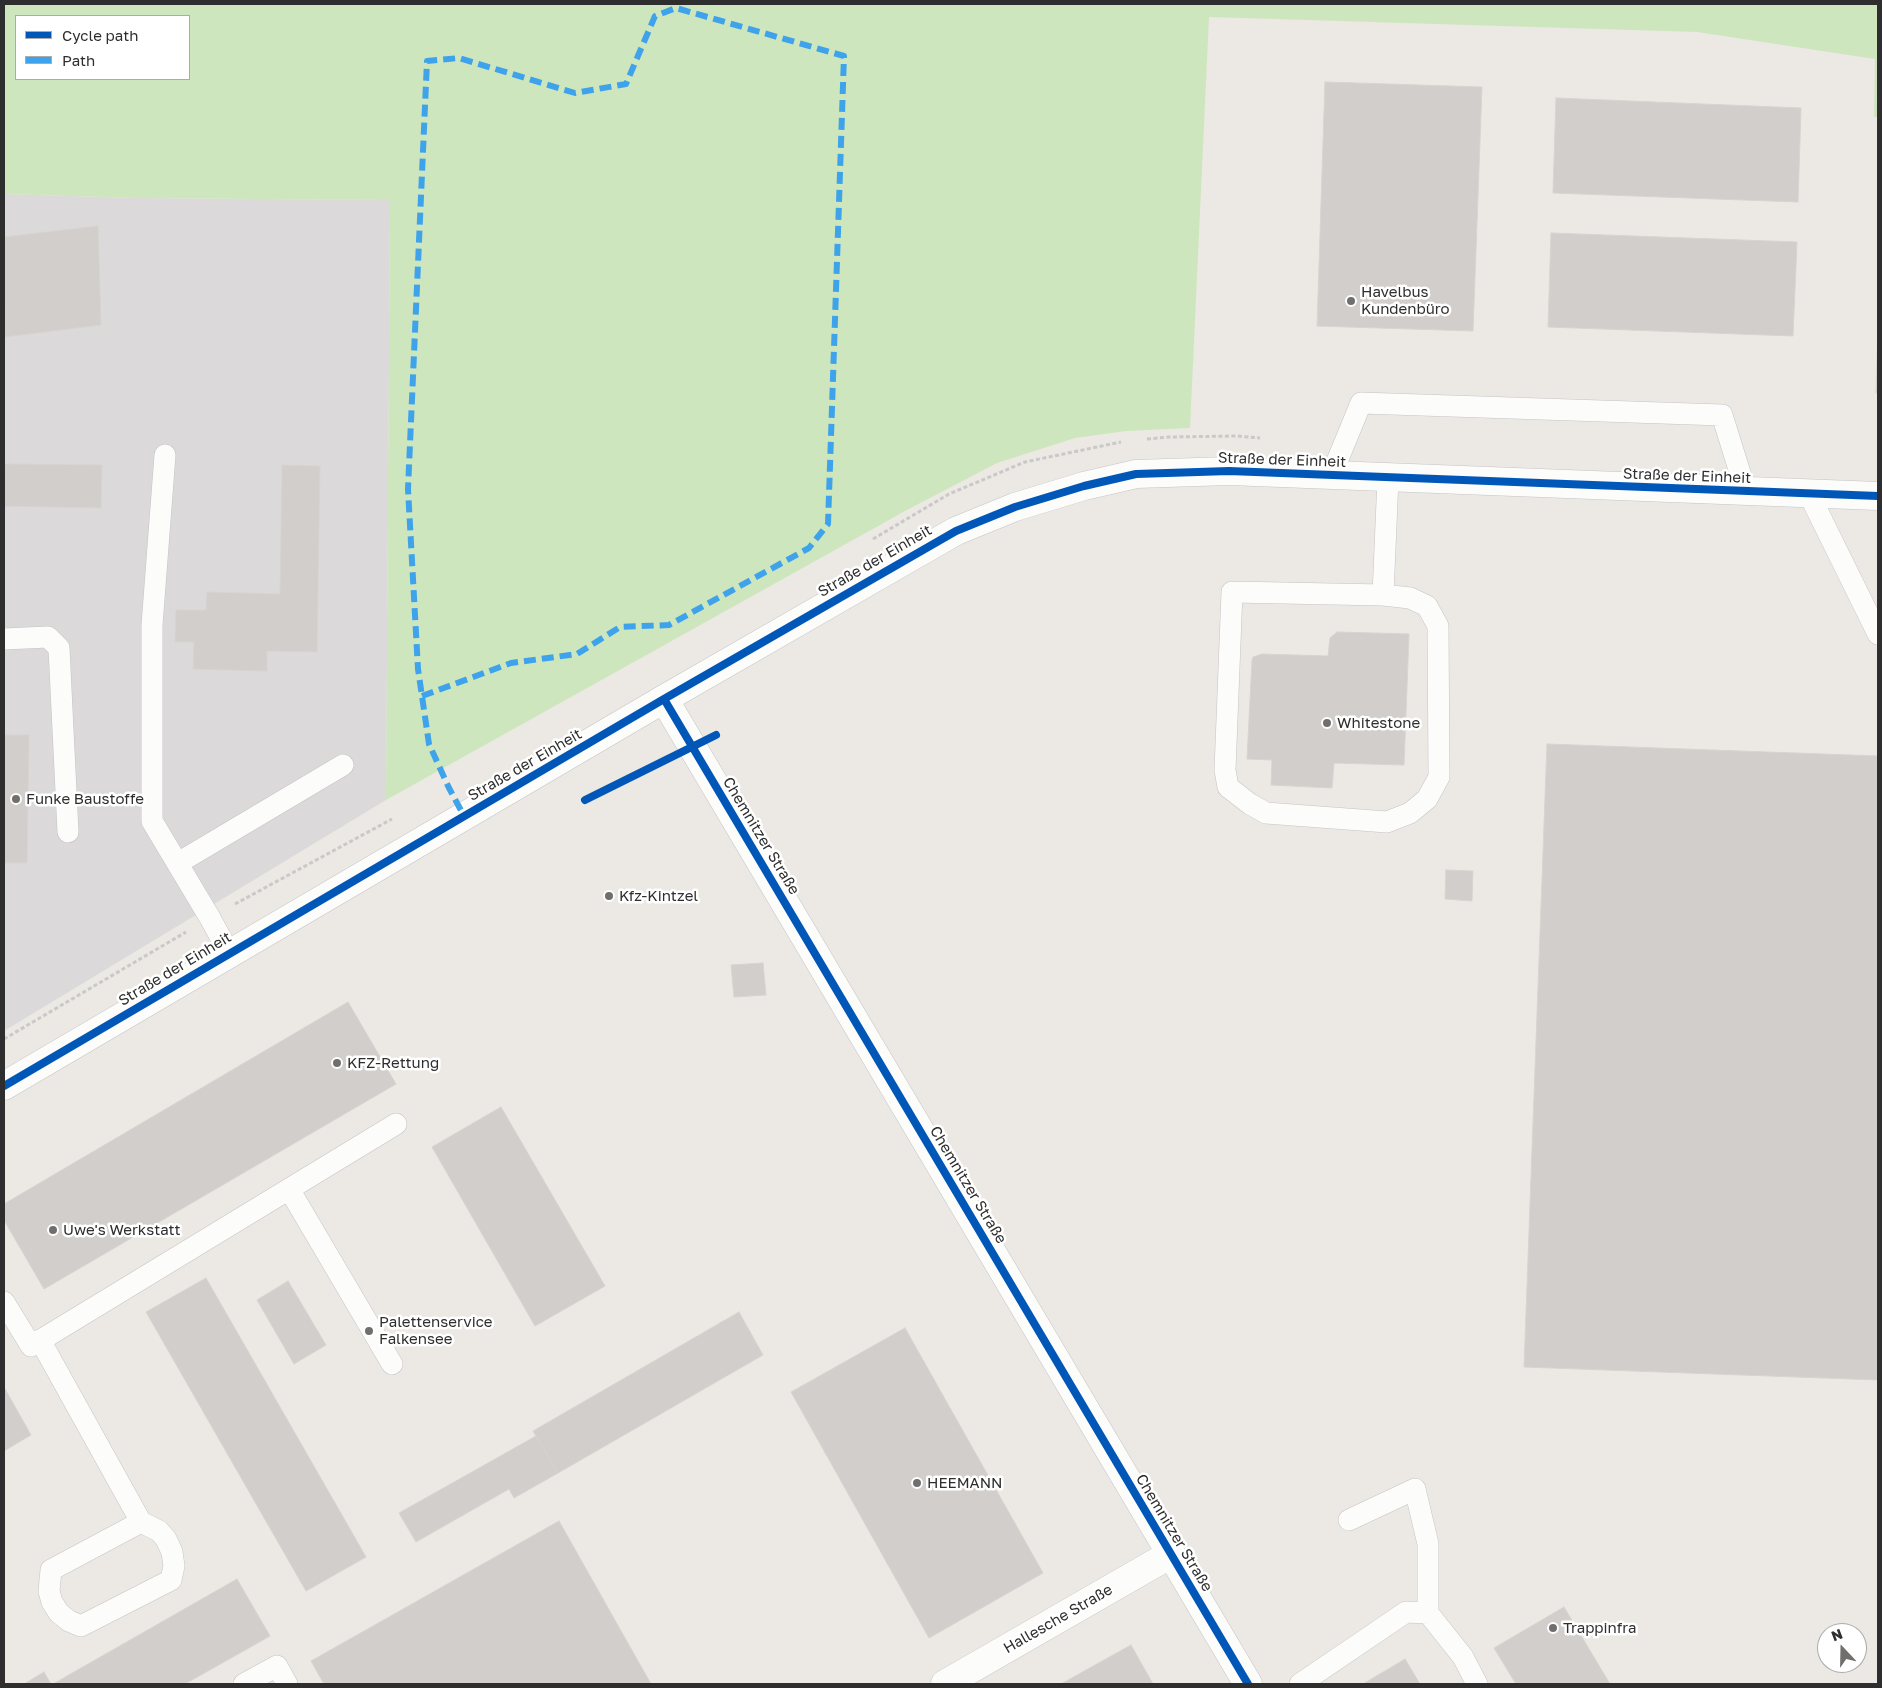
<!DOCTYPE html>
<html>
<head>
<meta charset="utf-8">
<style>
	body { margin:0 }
	#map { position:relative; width:1882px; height:1688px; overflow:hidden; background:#ece8e4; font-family:"Golos Text",sans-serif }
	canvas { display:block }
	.frame { position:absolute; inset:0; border:5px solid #2e2e2e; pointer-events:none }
	.legend { position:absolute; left:15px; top:15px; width:175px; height:65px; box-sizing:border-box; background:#fff; border:1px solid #ababab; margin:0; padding:6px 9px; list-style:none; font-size:15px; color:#2e2e2e }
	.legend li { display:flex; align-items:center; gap:10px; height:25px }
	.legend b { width:25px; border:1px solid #ababab }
	.north { position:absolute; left:1817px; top:1623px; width:50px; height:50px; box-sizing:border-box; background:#fff; border:1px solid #ababab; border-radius:50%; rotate:339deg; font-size:14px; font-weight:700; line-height:20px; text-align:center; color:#2e2e2e }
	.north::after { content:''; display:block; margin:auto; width:18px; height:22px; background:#706f6e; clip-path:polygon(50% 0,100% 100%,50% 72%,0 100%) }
</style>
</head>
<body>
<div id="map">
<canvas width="1882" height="1688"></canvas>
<div class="frame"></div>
<ul class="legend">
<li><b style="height:6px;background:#0057b8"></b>Cycle path</li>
<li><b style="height:6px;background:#3ea3eb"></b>Path</li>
</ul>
<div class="north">N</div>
</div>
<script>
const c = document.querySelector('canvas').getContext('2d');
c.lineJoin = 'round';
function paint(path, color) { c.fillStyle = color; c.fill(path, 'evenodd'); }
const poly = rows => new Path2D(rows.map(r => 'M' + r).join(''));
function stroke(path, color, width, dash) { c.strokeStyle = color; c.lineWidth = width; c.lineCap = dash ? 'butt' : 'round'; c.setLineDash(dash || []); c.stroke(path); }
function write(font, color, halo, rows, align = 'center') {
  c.font = font + ' "Golos Text",sans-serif'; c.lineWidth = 5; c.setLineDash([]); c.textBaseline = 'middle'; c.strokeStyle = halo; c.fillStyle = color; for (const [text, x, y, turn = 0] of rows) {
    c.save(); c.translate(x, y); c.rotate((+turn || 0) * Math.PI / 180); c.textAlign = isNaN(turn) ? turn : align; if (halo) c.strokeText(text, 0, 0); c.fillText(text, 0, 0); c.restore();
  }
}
const industrial = poly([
	[4,194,136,198,390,200,386,800,4,1031]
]);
const green = poly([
	[4,4,1878,4,1878,117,1874,117,1875,59,1697,32,1209,17,1190,428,1126,431,1075,438,997,463,905,511,386,800,390,200,136,198,4,194],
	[16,16,189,16,189,79,16,79]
]);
const building = poly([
	[1325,82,1482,87,1473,331,1317,326,1325,82],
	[1556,98,1801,108,1798,202,1553,193,1556,98],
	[98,226,101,325,5,337,4,237,98,226],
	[1551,233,1797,242,1793,336,1548,327,1551,233],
	[1878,324,1878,393,1876,393,1878,324],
	[4,464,102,465,101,508,4,506,4,464],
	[282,465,320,466,317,652,267,651,267,671,193,669,194,642,175,642,176,610,206,610,207,592,280,594,282,465],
	[1337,632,1409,634,1404,765,1334,763,1332,788,1271,785,1272,760,1247,759,1252,661,1253,657,1262,654,1328,656,1330,638,1337,632],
	[4,735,29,735,27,863,4,863,4,735],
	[1547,744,1878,756,1878,1380,1524,1367,1547,744],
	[1446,870,1473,871,1472,901,1445,899,1446,870],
	[763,963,766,995,734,997,731,965,763,963],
	[348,1002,396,1084,44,1289,4,1220,4,1204,348,1002],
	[501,1107,605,1286,535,1326,432,1147,501,1107],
	[206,1278,366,1557,306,1591,146,1312,206,1278],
	[288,1281,326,1345,294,1364,257,1300,288,1281],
	[739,1312,763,1355,558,1473,533,1431,739,1312],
	[905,1328,1043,1573,929,1638,791,1392,905,1328],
	[4,1387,31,1435,4,1451,4,1387],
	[536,1436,558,1473,514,1498,509,1489,416,1542,399,1513,536,1436],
	[559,1521,651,1684,324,1684,311,1661,559,1521],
	[237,1579,270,1636,185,1684,53,1684,237,1579],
	[1564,1607,1610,1684,1516,1684,1494,1648,1564,1607],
	[1131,1645,1153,1684,1061,1684,1131,1645],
	[1405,1659,1420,1684,1363,1684,1405,1659],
	[44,1672,51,1684,24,1684,44,1672]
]);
const path = poly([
	[1147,439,1169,437,1237,436,1260,438],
	[873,539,949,494,1025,462,1121,442],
	[235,904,392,819],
	[4,1039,186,932]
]);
const service = poly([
	[165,455,152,625,152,821,210,918,229,953],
	[1331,476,1361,403,1722,415,1746,492],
	[1809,494,1878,634],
	[1232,592,1383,595,1410,598,1427,606,1438,626,1439,777,1427,799,1410,813,1387,822,1266,813,1250,804,1228,787,1225,770,1232,592],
	[1383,595,1388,478],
	[4,639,48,637,59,648,68,832],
	[178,863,343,765],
	[289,1189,392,1364],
	[4,1302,31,1346,396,1124],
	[40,1340,141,1522,159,1531,166,1539,172,1552,174,1566,171,1580,81,1626,69,1621,59,1613,52,1602,49,1591,51,1570,141,1522],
	[1349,1520,1415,1489,1428,1544,1428,1613],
	[244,1684,277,1666,287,1684],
	[1300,1684,1406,1612,1428,1613,1463,1657,1477,1684]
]);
const minor = poly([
	[664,699,1248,1684],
	[945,1684,1171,1554]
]);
const tertiary = poly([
	[4,1086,664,699,956,531,1015,507,1084,486,1136,474,1229,471,1878,496]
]);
const quiet = poly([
	[422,696,511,663,577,654,620,627,669,625,809,548,828,524,844,56,676,8,655,16,626,84,575,93,459,58,427,61,408,489,418,669,429,744,449,788,464,816]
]);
const cycleway = poly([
	[664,699,1248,1684],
	[585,800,716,735],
	[4,1086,664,699,956,531,1015,507,1084,486,1136,474,1229,471,1878,496]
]);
const markers = [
	[1351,301,5,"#706f6e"],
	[1327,723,5,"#706f6e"],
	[16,799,5,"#706f6e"],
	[609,896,5,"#706f6e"],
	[337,1063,5,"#706f6e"],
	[53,1230,5,"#706f6e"],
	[369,1331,5,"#706f6e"],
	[917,1483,5,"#706f6e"],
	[1553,1628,5,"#706f6e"]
];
const poiNames = [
	["Havelbus",1361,292],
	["Kundenbüro",1361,309],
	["Whitestone",1337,723],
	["Funke Baustoffe",26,799],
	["Kfz-Kintzel",619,896],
	["KFZ-Rettung",347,1063],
	["Uwe's Werkstatt",63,1230],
	["Palettenservice",379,1322],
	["Falkensee",379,1339],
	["HEEMANN",927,1483],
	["Trappinfra",1563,1628]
];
const streetNames = [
	["Straße der Einheit",1282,460,2],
	["Straße der Einheit",1687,476,2],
	["Straße der Einheit",875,561,-30],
	["Straße der Einheit",525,765,-30],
	["Chemnitzer Straße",761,836,59],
	["Straße der Einheit",175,969,-31],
	["Chemnitzer Straße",968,1185,59],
	["Chemnitzer Straße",1174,1533,59],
	["Hallesche Straße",1058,1619,-30]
];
paint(industrial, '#dcd9db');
paint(green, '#cee6be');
paint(building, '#d1cecb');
stroke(building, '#d7d4d0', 1);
stroke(service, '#c5c4c5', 22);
stroke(minor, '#c5c4c5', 29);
stroke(tertiary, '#c5c4c5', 29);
stroke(path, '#c9c9c8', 3, [4, 2.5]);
stroke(service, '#fcfcfb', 21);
stroke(minor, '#fcfcfb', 28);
stroke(tertiary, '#fcfcfb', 28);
stroke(quiet, '#3ea3eb', 6, [12, 6]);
stroke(cycleway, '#0057b8', 8);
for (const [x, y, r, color] of markers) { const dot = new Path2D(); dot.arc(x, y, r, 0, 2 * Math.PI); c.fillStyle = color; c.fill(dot); stroke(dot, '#fff', 2); }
write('15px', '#2e2e2e', '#fff', poiNames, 'left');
write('15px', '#2e2e2e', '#fff', streetNames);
</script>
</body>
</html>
